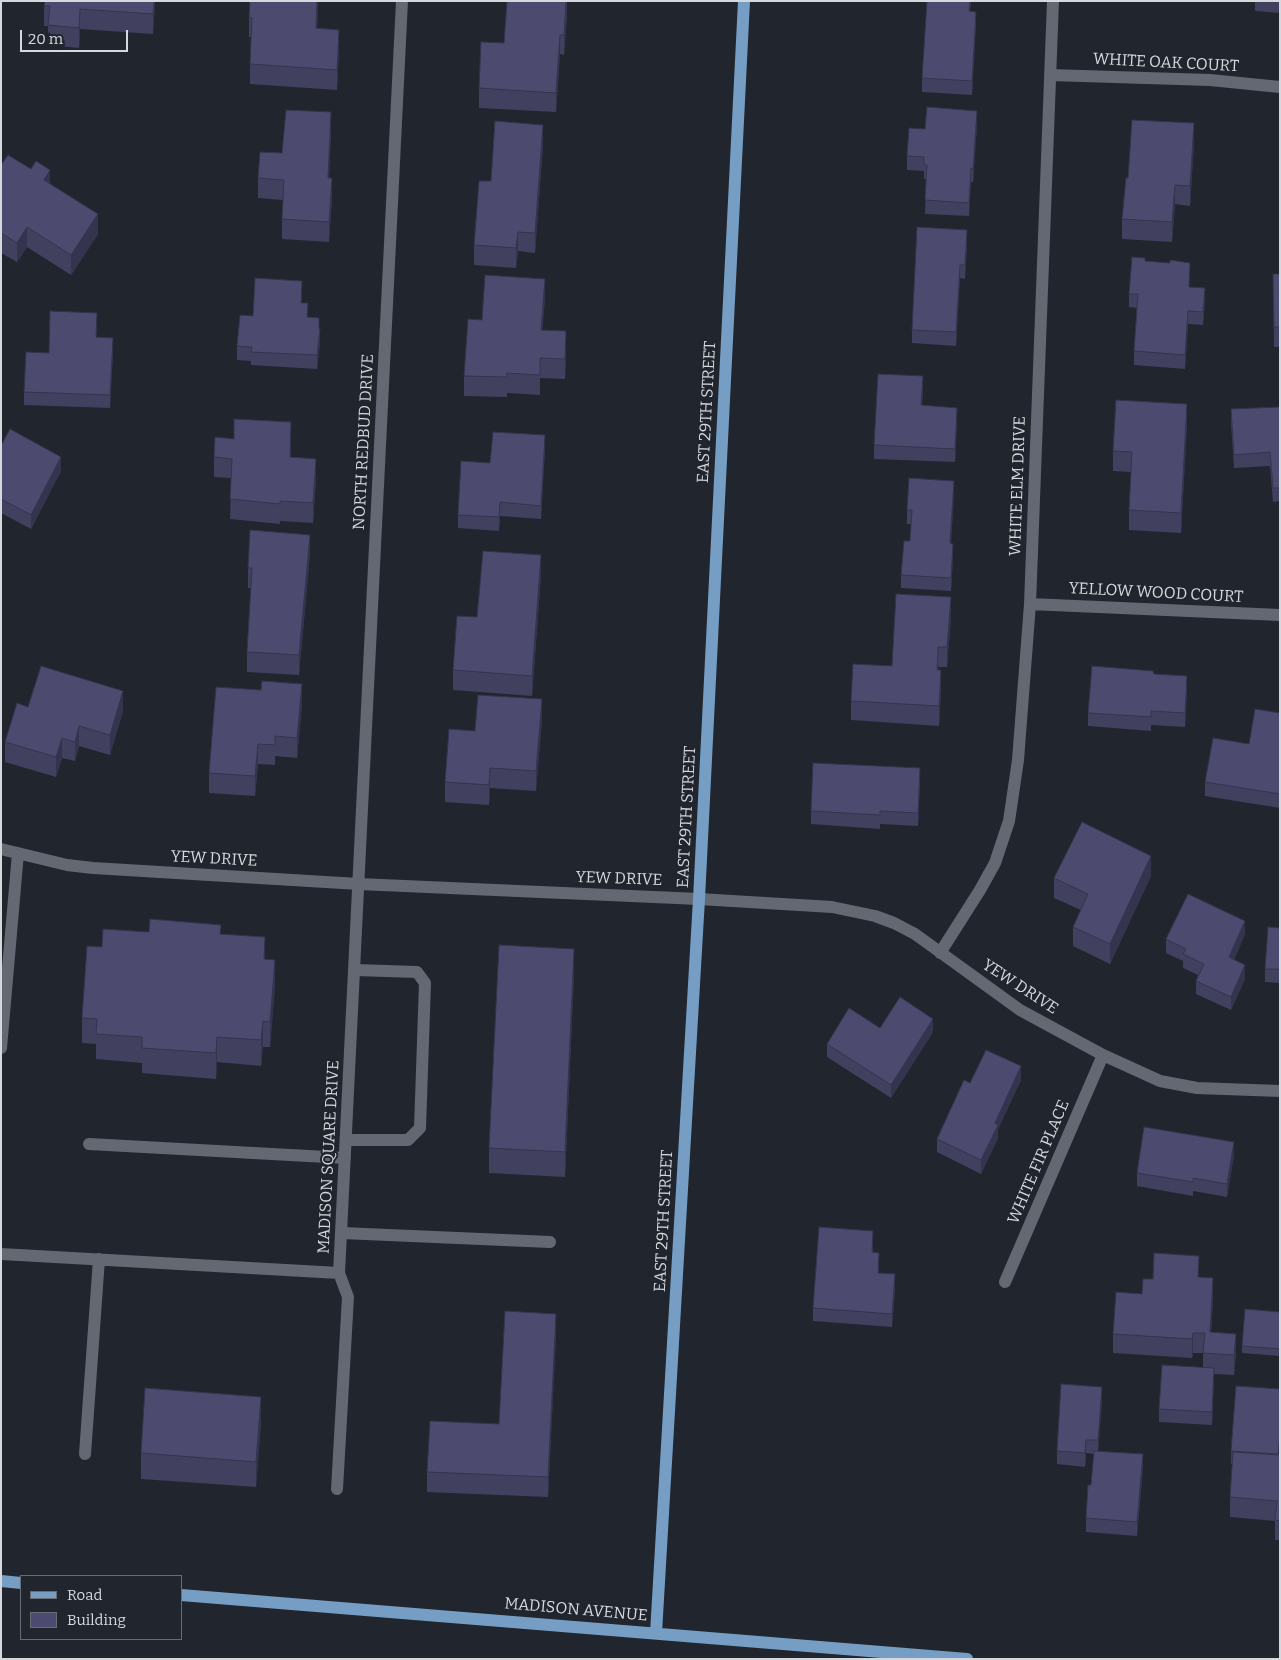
<!DOCTYPE html>
<html>
<head>
<meta charset="utf-8">
<style>
	body { margin:0 }
	#map { position:relative; width:1281px; height:1660px; overflow:hidden; background:#21252d; font-family:Bitter,serif }
	canvas { display:block }
	.frame { position:absolute; inset:0; border:2px solid #d5d8dd; pointer-events:none }
	.legend { position:absolute; left:20px; top:1575px; width:162px; height:65px; box-sizing:border-box; background:#21252d; border:1px solid #696d73; margin:0; padding:6px 9px; list-style:none; font-size:15px; color:#d5d8dd }
	.legend li { display:flex; align-items:center; gap:10px; height:25px }
	.legend b { width:25px; border:1px solid #696d73 }
	.scale { position:absolute; left:20px; top:30px; width:108px; height:22px; box-sizing:border-box; border:2px solid #d5d8dd; border-top:0; padding-left:6px; font-size:15px; line-height:18px; white-space:nowrap; color:#d5d8dd; -webkit-text-stroke:4px #21252d; paint-order:stroke }
</style>
</head>
<body>
<div id="map">
<canvas width="1281" height="1660"></canvas>
<div class="frame"></div>
<ul class="legend">
<li><b style="height:6px;background:#769ec4"></b>Road</li>
<li><b style="height:14px;background:#4c4a6f"></b>Building</li>
</ul>
<div class="scale">20 m</div>
</div>
<script>
const c = document.querySelector('canvas').getContext('2d');
c.lineJoin = 'round';
const poly = rows => new Path2D(rows.map(r => 'M' + r).join(''));
function stroke(path, color, width, dash) { c.strokeStyle = color; c.lineWidth = width; c.lineCap = dash ? 'butt' : 'round'; c.setLineDash(dash || []); c.stroke(path); }
function paint(path, color) { c.fillStyle = color; c.fill(path, 'evenodd'); }
function write(font, color, halo, rows, align = 'center') {
  c.font = font + ' Bitter,serif'; c.lineWidth = 4; c.setLineDash([]); c.textBaseline = 'middle'; c.strokeStyle = halo; c.fillStyle = color; for (const [text, x, y, turn = 0] of rows) {
    c.save(); c.translate(x, y); c.rotate((+turn || 0) * Math.PI / 180); c.textAlign = isNaN(turn) ? turn : align; if (halo) c.strokeText(text, 0, 0); c.fillText(text, 0, 0); c.restore();
  }
}
const minor = poly([
	[1050,75,1210,80,1280,87],
	[1030,604,1280,615],
	[1,849,67,865,93,868,359,884,699,899,832,907,875,916,894,923,915,934,1020,1010,1103,1055,1160,1081,1197,1088,1280,1091],
	[940,953,980,890,995,863,1009,821,1018,760,1030,604,1053,1],
	[1,1048,18,853],
	[346,1140,408,1140,420,1128,425,983,417,972,355,970],
	[89,1144,345,1158],
	[342,1233,550,1242],
	[1,1254,339,1273,402,1],
	[1005,1282,1103,1055],
	[85,1454,99,1259],
	[337,1489,348,1297,339,1273]
]);
const major = poly([
	[1,1581,21,1583],
	[181,1595,967,1659],
	[656,1633,699,899,744,1]
]);
const wall = poly([
	[155,1,153,34,80,29,79,48,48,45,48,26,44,26,44,6],
	[318,1,317,28,339,49,337,90,250,84,250,64,251,37,249,37,249,17],
	[567,1,567,15,564,55,560,54,556,112,479,108,479,88],
	[971,1,970,11,976,25,972,95,922,92,922,78],
	[1255,1,1280,1,1280,13,1255,11],
	[977,125,973,182,971,182,969,216,925,214,926,179,924,179,924,171,907,170,907,156,925,129],
	[331,132,329,178,332,198,329,242,282,239,282,219,283,200,258,198,258,178,282,153],
	[1194,142,1190,206,1175,204,1172,242,1122,239,1122,219,1128,178],
	[543,145,535,253,518,251,516,268,474,265,474,245,491,181],
	[1,165,50,184,98,234,71,275,27,247,17,262,1,253],
	[967,244,965,279,960,278,956,346,912,343,912,330],
	[1145,261,1190,287,1205,301,1203,325,1188,324,1185,369,1134,365,1134,351,1137,308,1129,307,1129,294],
	[1273,274,1280,274,1280,347,1274,347],
	[302,294,302,303,308,317,319,329,320,342,317,369,251,365,251,361,237,360,237,346,253,316],
	[545,298,542,330,566,351,565,379,540,378,540,395,507,393,507,397,464,396,464,376,482,320],
	[97,327,96,337,113,352,110,408,24,405,24,392,49,353],
	[923,390,922,406,957,421,955,462,874,459,874,445],
	[1280,407,1280,501,1273,502,1270,466,1234,468,1231,423,1231,409],
	[1187,424,1181,533,1129,530,1129,510,1131,472,1113,471,1113,451],
	[291,442,291,457,316,479,313,523,280,521,280,524,230,519,231,478,214,477,214,457],
	[1,444,61,471,31,529,1,513],
	[545,448,541,519,500,516,499,531,458,528,458,515,490,463],
	[954,494,951,543,953,557,951,591,901,588,901,575,910,541,911,524,907,524,907,510],
	[310,554,299,675,247,672,247,652,251,588,248,588,248,568],
	[541,575,532,696,453,690,453,670,477,617],
	[951,617,947,667,938,667,941,690,939,726,851,720,851,701],
	[1154,674,1187,689,1185,727,1151,725,1151,731,1088,726,1088,713],
	[302,704,297,758,275,756,275,765,258,764,255,796,209,793,209,773],
	[28,707,123,711,110,755,79,746,75,761,62,758,56,777,5,762,5,742],
	[1280,713,1280,808,1205,796,1205,782,1249,744],
	[542,719,536,791,490,788,489,805,445,802,445,782,475,731],
	[920,781,918,826,880,824,880,829,811,824,811,811],
	[1151,876,1110,964,1073,946,1073,927,1081,910,1054,898,1054,878],
	[1280,928,1280,983,1265,982,1265,969],
	[149,932,221,934,265,959,275,986,270,1047,263,1047,261,1066,217,1062,216,1079,142,1073,142,1063,96,1059,96,1044,82,1043,82,1018,102,947],
	[1245,934,1234,960,1245,979,1231,1010,1196,994,1196,981,1198,975,1183,968,1183,961,1166,953,1166,939],
	[574,974,565,1177,489,1173,489,1148],
	[880,1028,933,1032,891,1098,827,1057,827,1044],
	[1021,1080,998,1129,998,1138,981,1174,937,1152,937,1139,970,1083],
	[1234,1155,1227,1197,1193,1191,1193,1196,1137,1186,1137,1173],
	[873,1245,873,1252,879,1266,879,1273,895,1288,892,1327,813,1321,813,1308],
	[1199,1277,1213,1298,1211,1332,1236,1354,1234,1375,1214,1374,1212,1425,1159,1422,1159,1409,1203,1367,1203,1353,1193,1353,1192,1358,1113,1353,1113,1334,1153,1279],
	[1280,1312,1280,1356,1242,1353,1242,1346],
	[556,1334,548,1497,427,1492,427,1472,499,1424],
	[1236,1386,1280,1455,1280,1540,1275,1540,1275,1521,1230,1517,1230,1497,1233,1464,1231,1464,1231,1451],
	[1102,1401,1098,1451,1143,1468,1137,1536,1086,1532,1086,1518,1091,1485,1094,1454,1086,1453,1085,1467,1057,1464,1057,1451],
	[261,1422,256,1487,141,1479,141,1453]
]);
const shadedWall = poly([
	[154,1,155,1,153,34,153,14],
	[317,1,318,1,318,7,316,48,316,28],
	[566,1,567,15,564,55,564,35],
	[80,9,80,29,79,48,79,28],
	[976,12,976,25,972,95,972,81],
	[339,30,339,49,337,90,337,70],
	[560,35,560,54,556,112,556,93],
	[977,111,977,125,973,182,973,169],
	[331,112,331,132,328,198,328,178],
	[1194,123,1194,142,1190,206,1190,186],
	[543,125,543,145,535,253,535,233],
	[971,168,971,182,969,216,969,203],
	[50,170,50,190,44,180],
	[332,178,332,198,329,242,329,222],
	[1175,185,1175,204,1172,242,1172,222],
	[98,214,98,234,71,275,71,255],
	[27,227,27,247,17,262,17,243],
	[967,230,967,244,965,279,965,265],
	[518,232,518,251,516,268,516,248],
	[960,265,960,278,956,346,956,332],
	[545,279,545,298,541,350,541,330],
	[1205,288,1205,301,1203,325,1203,312],
	[1188,311,1188,324,1185,369,1185,355],
	[320,328,320,342,317,369,317,355],
	[566,331,566,351,565,379,565,359],
	[113,338,113,352,110,408,110,395],
	[923,376,923,390,921,419,921,405],
	[1187,404,1187,424,1181,533,1181,513],
	[957,408,957,421,955,462,955,449],
	[291,422,291,442,290,477,290,457],
	[545,435,545,448,541,519,541,506],
	[61,457,61,471,31,529,31,515],
	[316,459,316,479,313,523,313,503],
	[954,481,954,494,950,557,950,543],
	[500,502,500,516,499,531,499,517],
	[310,535,310,554,299,675,299,655],
	[953,544,953,557,951,591,951,578],
	[541,555,541,575,532,696,532,676],
	[951,597,951,617,947,667,947,647],
	[941,670,941,690,939,726,939,706],
	[1187,676,1187,689,1185,727,1185,713],
	[302,684,302,704,297,758,297,738],
	[123,691,123,711,110,755,110,735],
	[542,699,542,719,536,791,536,771],
	[79,726,79,746,75,761,75,742],
	[62,738,62,758,56,777,56,757],
	[258,744,258,764,255,796,255,776],
	[490,768,490,788,489,805,489,785],
	[920,768,920,781,918,826,918,813],
	[1151,856,1151,876,1110,964,1110,944],
	[1245,921,1245,934,1229,971,1229,957],
	[265,937,265,962,264,959],
	[574,949,574,974,565,1177,565,1152],
	[275,960,275,986,270,1047,270,1022],
	[1245,965,1245,979,1231,1010,1231,997],
	[933,1019,933,1032,891,1098,891,1085],
	[263,1021,263,1047,261,1066,261,1040],
	[217,1037,217,1062,216,1079,216,1053],
	[1021,1066,1021,1080,998,1129,998,1138,981,1174,981,1160,995,1123],
	[1234,1142,1234,1155,1227,1197,1227,1184],
	[895,1274,895,1288,892,1327,892,1314],
	[1213,1278,1213,1298,1210,1352,1210,1332],
	[556,1314,556,1334,548,1497,548,1477],
	[1193,1333,1193,1353,1192,1358,1192,1339],
	[1236,1334,1236,1354,1234,1375,1234,1355],
	[1214,1368,1214,1381,1212,1425,1212,1412],
	[1102,1387,1102,1401,1098,1454,1098,1440],
	[261,1397,261,1422,256,1487,256,1462],
	[1086,1440,1086,1453,1085,1467,1085,1453],
	[1143,1454,1143,1468,1137,1536,1137,1522]
]);
const building = poly([
	[45,1,154,1,153,14,80,9,79,28,48,25,50,6,44,6,45,1],
	[250,1,317,1,316,28,339,30,337,70,250,64,252,18,249,17,250,1],
	[507,1,566,1,564,35,560,35,556,93,479,88,481,42,504,43,507,1],
	[927,1,970,1,969,11,976,12,972,81,922,78,927,1],
	[927,107,977,111,973,169,971,168,969,203,925,200,927,165,924,165,924,157,907,156,909,128,925,129,927,107],
	[286,110,331,112,328,178,332,178,329,222,282,219,284,180,258,178,260,152,282,153,286,110],
	[1132,120,1194,123,1190,186,1175,185,1172,222,1122,219,1126,178,1128,178,1132,120],
	[495,121,543,125,535,233,518,232,516,248,474,245,479,181,491,181,495,121],
	[8,155,31,169,36,161,50,170,44,180,98,214,71,255,27,227,17,243,1,233,1,165,8,155],
	[917,227,967,230,965,265,960,265,956,332,912,330,917,227],
	[1132,257,1145,258,1145,261,1170,263,1170,260,1190,263,1189,287,1205,288,1203,312,1188,311,1185,355,1134,351,1138,294,1129,294,1132,257],
	[1273,274,1280,274,1280,327,1274,327,1273,274],
	[485,275,545,279,541,330,566,331,565,359,540,358,540,375,507,373,507,377,464,376,468,319,482,320,485,275],
	[255,278,302,281,301,303,308,303,307,317,319,318,319,329,320,328,317,355,251,352,252,347,237,346,240,315,253,316,255,278],
	[50,311,97,313,96,337,113,338,110,395,24,392,26,352,49,353,50,311],
	[878,374,923,376,921,405,957,408,955,449,874,445,878,374],
	[1116,400,1187,404,1181,513,1129,510,1132,452,1113,451,1116,400],
	[1280,407,1280,488,1273,488,1270,452,1234,455,1231,409,1280,407],
	[234,419,291,422,290,457,316,459,313,503,280,501,280,504,230,499,232,459,214,457,215,437,234,439,234,419],
	[10,429,61,457,31,515,1,499,1,444,2,444,10,429],
	[493,432,545,435,541,506,500,502,499,517,458,515,461,461,490,463,493,432],
	[909,478,954,481,950,543,953,544,951,578,901,575,904,541,910,541,912,510,907,510,909,478],
	[250,530,310,535,299,655,247,652,252,568,248,568,250,530],
	[483,551,541,555,532,676,453,670,457,616,477,617,483,551],
	[896,594,951,597,947,647,938,647,937,670,941,670,939,706,851,701,853,664,892,666,896,594],
	[41,666,123,691,110,735,79,726,75,742,62,738,56,757,5,742,17,703,28,707,41,666],
	[1092,666,1153,671,1154,674,1187,676,1185,713,1151,711,1151,717,1088,713,1092,666],
	[262,681,302,684,297,738,275,736,275,745,258,744,255,776,209,773,216,687,261,690,262,681],
	[478,695,542,699,536,771,490,768,489,785,445,782,449,729,475,731,478,695],
	[1255,709,1280,713,1280,794,1205,782,1213,738,1249,744,1255,709],
	[813,763,920,768,918,813,880,811,880,815,811,811,813,763],
	[1082,822,1151,856,1110,944,1073,927,1088,894,1054,878,1082,822],
	[1188,894,1245,921,1229,957,1245,965,1231,997,1196,981,1204,964,1183,954,1186,949,1166,939,1188,894],
	[150,919,221,925,220,934,265,937,264,959,275,960,270,1022,263,1021,261,1040,217,1037,216,1053,142,1048,142,1037,96,1034,97,1019,82,1018,87,946,102,947,103,929,149,932,150,919],
	[1268,927,1280,928,1280,969,1265,969,1268,927],
	[499,945,574,949,565,1152,489,1148,499,945],
	[900,997,933,1019,891,1085,827,1044,849,1008,880,1028,900,997],
	[986,1050,1021,1066,995,1123,998,1125,981,1160,937,1139,964,1080,970,1083,986,1050],
	[1144,1127,1234,1142,1227,1184,1193,1178,1193,1182,1137,1173,1144,1127],
	[819,1227,873,1231,872,1252,879,1253,878,1273,895,1274,892,1314,813,1308,819,1227],
	[1154,1253,1199,1256,1198,1277,1213,1278,1210,1332,1236,1334,1234,1355,1203,1353,1205,1333,1193,1333,1192,1339,1113,1334,1116,1292,1142,1294,1143,1279,1153,1279,1154,1253],
	[1245,1309,1280,1312,1280,1349,1242,1346,1245,1309],
	[505,1311,556,1314,548,1477,427,1472,430,1421,499,1424,505,1311],
	[1162,1365,1214,1368,1212,1412,1159,1409,1162,1365],
	[1061,1384,1102,1387,1098,1440,1086,1440,1085,1453,1057,1451,1061,1384],
	[1236,1386,1280,1389,1280,1436,1278,1454,1231,1451,1236,1386],
	[145,1388,261,1397,256,1462,141,1453,145,1388],
	[1094,1451,1143,1454,1137,1522,1086,1518,1088,1485,1091,1485,1094,1451],
	[1233,1452,1280,1455,1280,1521,1275,1520,1277,1501,1230,1497,1233,1452]
]);
const streetNames = [
	["WHITE OAK COURT",1166,63,3],
	["EAST 29TH STREET",707,412,-87],
	["NORTH REDBUD DRIVE",364,442,-87],
	["WHITE ELM DRIVE",1018,486,-88],
	["YELLOW WOOD COURT",1156,593,3],
	["EAST 29TH STREET",687,817,-87],
	["YEW DRIVE",214,859,3],
	["YEW DRIVE",619,879,2],
	["YEW DRIVE",1020,987,33],
	["MADISON SQUARE DRIVE",329,1157,-87],
	["WHITE FIR PLACE",1039,1162,-67],
	["EAST 29TH STREET",664,1221,-87],
	["MADISON AVENUE",576,1610,5]
];
stroke(minor, '#636872', 12);
stroke(major, '#769ec4', 12);
paint(wall, '#41405f');
paint(shadedWall, '#35344e');
paint(building, '#4c4a6f');
stroke(building, '#35344e', 1);
write('16px', '#d5d8dd', '#21252d', streetNames);
</script>
</body>
</html>
